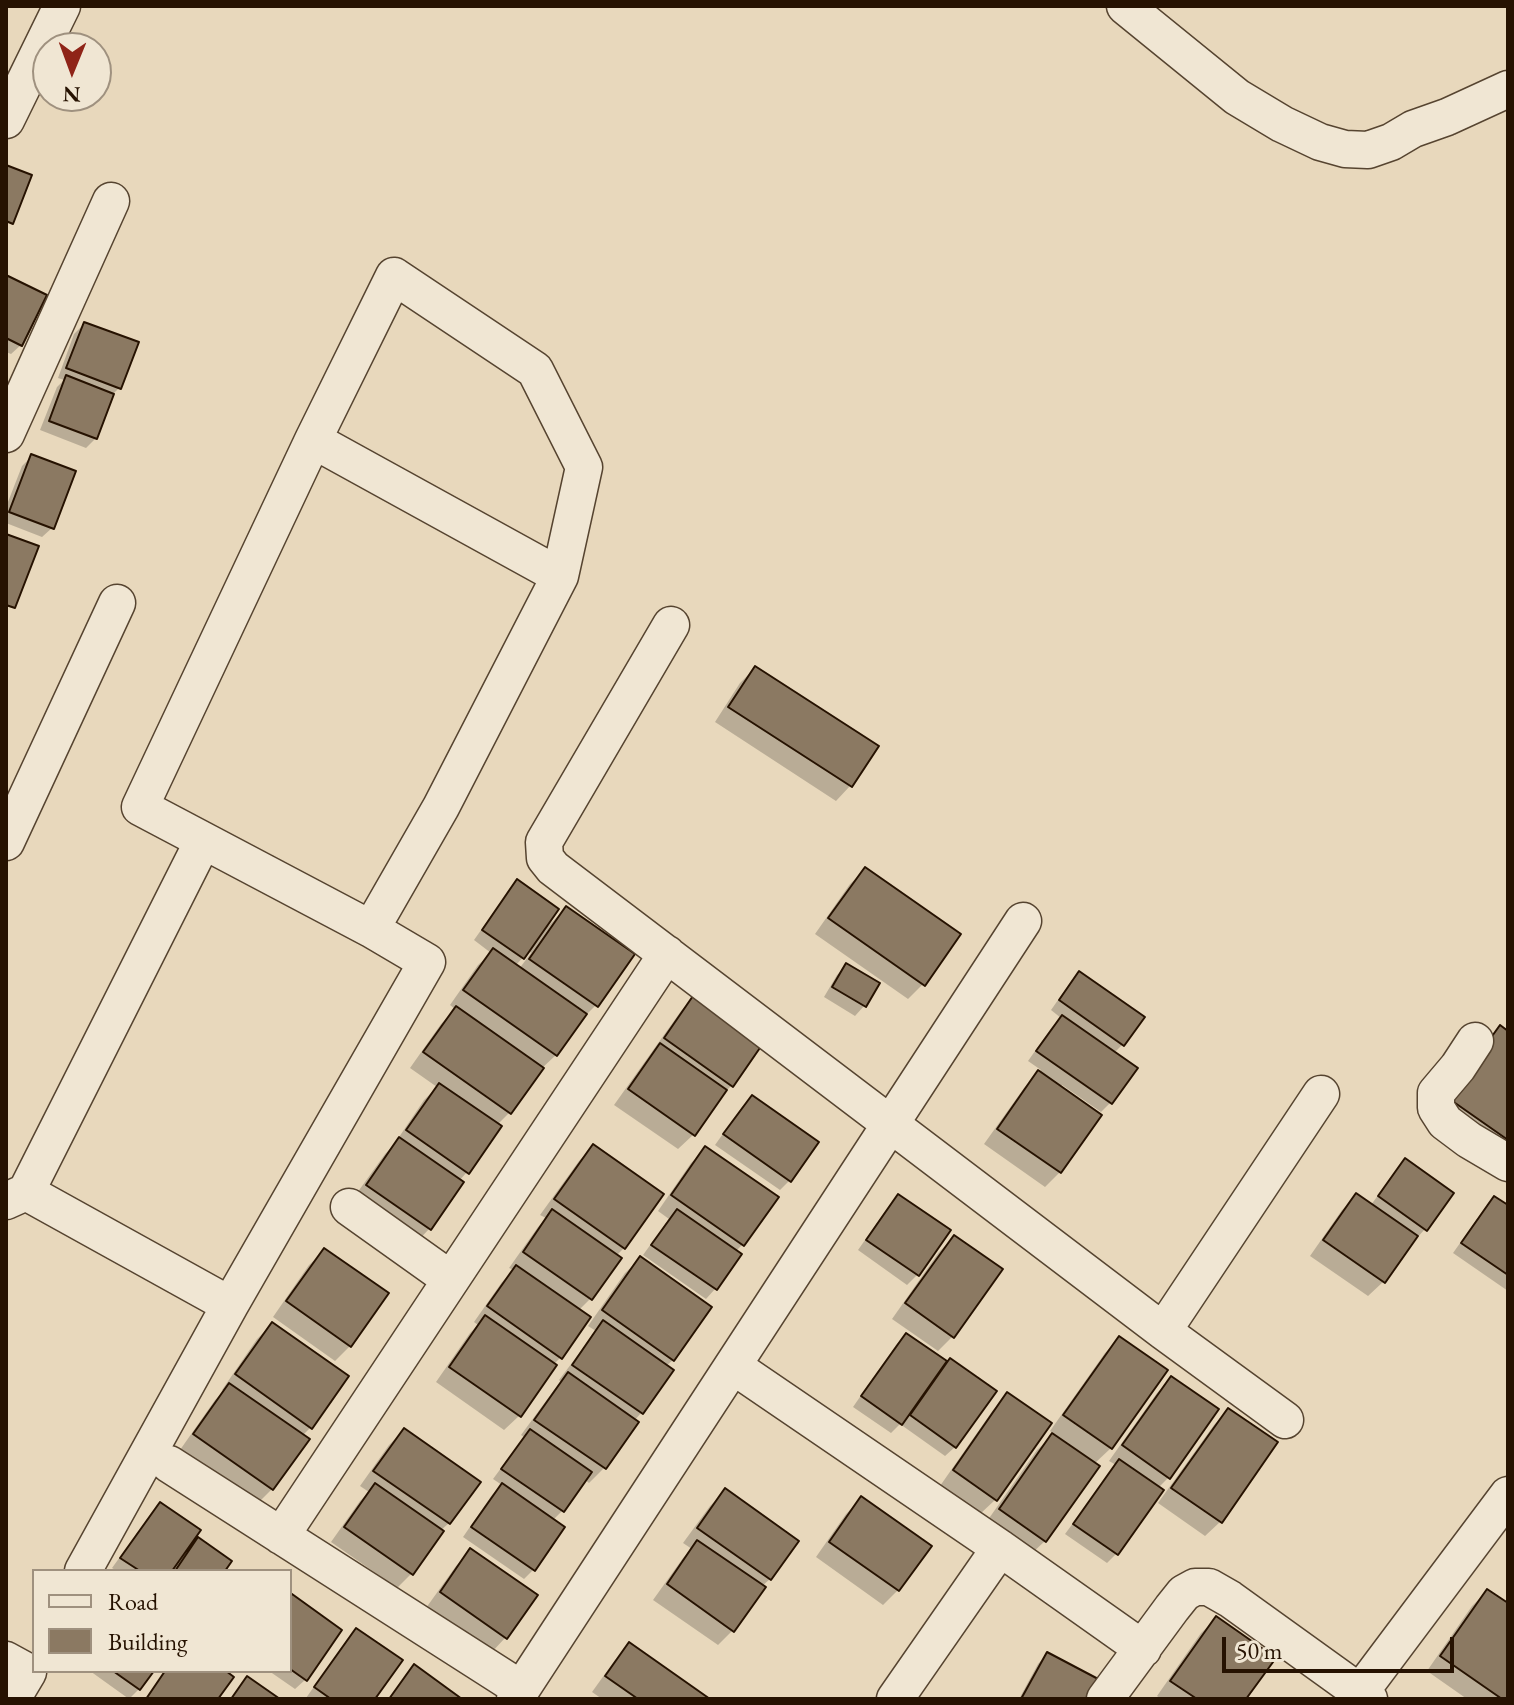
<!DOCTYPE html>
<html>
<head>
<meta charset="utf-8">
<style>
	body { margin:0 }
	#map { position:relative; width:1514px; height:1705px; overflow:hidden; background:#e8d8bc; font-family:"EB Garamond",serif }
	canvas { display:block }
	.frame { position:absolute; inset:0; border:8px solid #261201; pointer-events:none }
	.legend { position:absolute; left:32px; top:1569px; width:260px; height:104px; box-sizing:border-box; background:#f0e6d3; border:2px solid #9f917f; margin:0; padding:10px 14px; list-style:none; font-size:24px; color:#261201 }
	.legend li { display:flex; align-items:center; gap:16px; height:40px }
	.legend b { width:40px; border:2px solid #9f917f }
	.north { position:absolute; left:32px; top:32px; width:80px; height:80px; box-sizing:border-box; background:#f0e6d3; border:2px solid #9f917f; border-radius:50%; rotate:181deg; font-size:22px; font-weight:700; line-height:32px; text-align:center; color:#261201 }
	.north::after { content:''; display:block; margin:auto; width:28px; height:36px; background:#8f2418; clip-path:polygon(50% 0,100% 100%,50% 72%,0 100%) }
	.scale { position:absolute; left:1222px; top:1637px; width:232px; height:36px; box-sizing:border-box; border:4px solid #261201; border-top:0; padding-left:10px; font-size:24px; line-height:28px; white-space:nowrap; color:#261201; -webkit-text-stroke:6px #f0e6d3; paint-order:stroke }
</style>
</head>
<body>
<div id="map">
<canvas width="1514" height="1705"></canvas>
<div class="frame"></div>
<ul class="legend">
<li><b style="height:10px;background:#f0e6d3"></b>Road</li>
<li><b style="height:22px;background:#8b7962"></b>Building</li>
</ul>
<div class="north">N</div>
<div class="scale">50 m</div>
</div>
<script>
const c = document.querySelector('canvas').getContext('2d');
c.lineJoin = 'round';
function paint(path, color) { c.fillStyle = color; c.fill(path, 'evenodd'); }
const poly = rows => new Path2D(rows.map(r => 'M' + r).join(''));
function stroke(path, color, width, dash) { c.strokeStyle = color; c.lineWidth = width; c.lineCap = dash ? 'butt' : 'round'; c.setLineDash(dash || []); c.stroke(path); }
const shadow = poly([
	[6,277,21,345,11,354,6,352],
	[84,324,119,388,112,395,96,438,86,448,40,430,57,387,64,380,58,378,74,334],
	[31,457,52,528,42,537,6,523,6,507,22,466],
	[755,668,877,747,850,786,836,801,715,722,740,683],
	[865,870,923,984,908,999,815,934,850,884],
	[517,882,545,929,566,908,596,1005,581,1020,556,1055,541,1069,510,1112,497,1125,467,1172,459,1181,462,1183,429,1229,415,1244,352,1200,385,1154,393,1146,424,1100,437,1087,410,1068,441,1024,455,1009,450,1005,478,965,491,953,474,940,508,892],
	[529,951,531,953,519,969,515,966],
	[847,965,864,1006,855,1016,824,997,837,975],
	[1079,974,1123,1044,1114,1053,1111,1102,1101,1112,1062,1085,1060,1088,1060,1172,1045,1187,984,1144,1024,1088,1041,1070,1028,1061,1052,1027,1061,1018,1051,1010,1070,983],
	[695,996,732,1085,718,1099,693,1135,678,1149,614,1105,681,1011],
	[1500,1028,1508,1033,1508,1159,1435,1113,1485,1042],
	[752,1098,789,1181,780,1190,715,1145,742,1107],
	[593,1146,624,1248,616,1256,590,1299,578,1311,560,1358,553,1365,519,1416,504,1430,436,1382,470,1333,478,1325,474,1322,502,1282,514,1270,509,1268,538,1227,546,1218,540,1215,579,1161],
	[706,1149,776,1197,742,1245,735,1252,739,1255,715,1289,706,1299,643,1255,669,1219,658,1211,691,1163],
	[1406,1161,1425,1229,1416,1239,1414,1238,1383,1282,1368,1296,1310,1256,1342,1210,1357,1196,1371,1205,1396,1170],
	[898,1196,948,1231,917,1275,907,1285,858,1250,889,1206],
	[1495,1198,1508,1208,1508,1291,1453,1253,1485,1208],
	[954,1237,952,1337,938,1351,892,1319,939,1252],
	[324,1251,350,1346,335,1361,273,1317,309,1265],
	[640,1259,673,1360,666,1366,671,1370,641,1413,634,1421,636,1422,604,1468,589,1483,584,1479,562,1511,552,1521,533,1570,524,1579,463,1537,492,1495,502,1485,493,1479,524,1437,521,1435,554,1390,561,1382,559,1380,596,1331,588,1326,625,1273],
	[272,1324,311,1427,302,1436,272,1489,257,1504,180,1450,215,1400,224,1391,222,1390,257,1339],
	[906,1335,947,1364,955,1447,945,1456,900,1424,891,1433,853,1407,896,1345],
	[1119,1339,1111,1448,1094,1464,1045,1541,1030,1555,985,1524,1037,1450,1054,1434,1050,1431,1105,1353],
	[1172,1378,1169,1477,1158,1488,1116,1554,1107,1563,1065,1534,1116,1465,1109,1461,1157,1393],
	[1008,1395,995,1500,980,1514,940,1486,993,1410],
	[1228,1410,1220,1522,1205,1536,1158,1503,1214,1425],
	[404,1430,449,1523,440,1531,412,1573,397,1588,331,1542,360,1501,369,1492,360,1486,389,1445],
	[725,1491,770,1579,761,1587,733,1630,718,1645,653,1600,683,1558,692,1549,683,1543,710,1506],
	[861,1499,898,1590,883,1605,816,1557,846,1514],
	[160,1504,183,1553,184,1554,199,1540,223,1571,117,1571,112,1568,151,1514],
	[471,1551,505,1638,491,1653,426,1608,456,1566],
	[1487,1591,1508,1606,1508,1699,1467,1699,1427,1671,1472,1606],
	[290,1599,340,1630,305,1680,295,1689,269,1671,290,1671],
	[1216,1619,1244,1699,1161,1699,1157,1696,1201,1633],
	[357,1630,373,1699,306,1698,347,1640],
	[630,1645,707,1699,602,1699,592,1692,615,1660],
	[1047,1654,1090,1699,1019,1699,1038,1664],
	[90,1671,151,1671,139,1689,129,1699]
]);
const building = poly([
	[6,165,32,175,13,224,6,221,6,165],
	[6,275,47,295,22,346,6,338,6,275],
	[84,322,139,342,121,389,66,368,84,322],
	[66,375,114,394,97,439,49,421,66,375],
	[31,454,76,471,54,529,9,512,31,454],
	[6,534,39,546,15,608,6,605,6,534],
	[755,666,879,746,852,787,728,707,755,666],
	[865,867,961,934,925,986,828,918,865,867],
	[517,879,559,909,524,959,482,930,517,879],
	[566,906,635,954,598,1007,529,959,566,906],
	[493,948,587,1014,557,1056,463,990,493,948],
	[846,963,880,983,866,1007,832,987,846,963],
	[1079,971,1145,1017,1124,1046,1059,1000,1079,971],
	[695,993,764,1042,733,1087,664,1038,695,993],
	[456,1006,544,1068,511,1114,423,1052,456,1006],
	[1062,1015,1138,1068,1112,1104,1036,1051,1062,1015],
	[1500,1025,1508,1031,1508,1140,1448,1098,1500,1025],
	[660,1043,727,1090,695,1136,628,1089,660,1043],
	[1038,1070,1102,1115,1061,1173,997,1129,1038,1070],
	[439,1083,502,1126,469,1174,406,1130,439,1083],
	[752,1095,819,1142,791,1182,723,1134,752,1095],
	[399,1137,464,1182,431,1230,366,1185,399,1137],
	[593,1144,664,1194,625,1249,554,1199,593,1144],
	[705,1146,779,1197,744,1246,671,1195,705,1146],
	[1405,1158,1454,1193,1427,1231,1378,1196,1405,1158],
	[1356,1193,1418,1236,1385,1283,1323,1240,1356,1193],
	[898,1194,951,1230,919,1276,866,1240,898,1194],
	[1494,1196,1508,1205,1508,1275,1461,1243,1494,1196],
	[552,1209,622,1258,592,1300,523,1252,552,1209],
	[677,1209,742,1254,717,1290,651,1245,677,1209],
	[954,1235,1003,1269,954,1338,905,1303,954,1235],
	[324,1248,389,1293,351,1347,286,1301,324,1248],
	[640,1256,712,1307,674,1361,602,1310,640,1256],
	[516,1265,591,1317,562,1359,487,1306,516,1265],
	[485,1315,557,1365,521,1417,449,1367,485,1315],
	[603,1320,674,1370,643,1414,572,1365,603,1320],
	[272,1322,349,1376,312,1429,235,1374,272,1322],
	[906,1333,947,1361,902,1425,861,1396,906,1333],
	[1119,1336,1168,1370,1112,1449,1063,1415,1119,1336],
	[950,1358,997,1391,956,1448,910,1415,950,1358],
	[568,1372,639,1422,606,1469,534,1420,568,1372],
	[1171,1376,1219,1409,1170,1479,1122,1445,1171,1376],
	[229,1383,310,1439,273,1490,193,1434,229,1383],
	[1007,1392,1052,1423,997,1501,953,1470,1007,1392],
	[1228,1408,1278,1442,1222,1523,1171,1488,1228,1408],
	[404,1428,481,1482,450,1524,373,1471,404,1428],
	[530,1429,592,1472,564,1512,501,1469,530,1429],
	[1052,1433,1100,1466,1046,1542,999,1509,1052,1433],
	[1119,1459,1164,1490,1118,1555,1073,1524,1119,1459],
	[375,1483,444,1531,413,1575,344,1527,375,1483],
	[502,1483,565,1527,535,1571,471,1527,502,1483],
	[725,1488,799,1541,771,1580,697,1528,725,1488],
	[861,1496,932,1546,899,1591,829,1542,861,1496],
	[160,1502,201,1530,172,1571,140,1571,120,1558,160,1502],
	[198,1537,232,1561,225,1571,175,1571,198,1537],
	[697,1540,766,1587,734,1632,667,1584,697,1540],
	[470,1548,538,1595,507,1639,440,1592,470,1548],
	[1487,1589,1508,1603,1508,1699,1502,1699,1440,1656,1487,1589],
	[292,1594,342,1630,307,1681,290,1669,290,1597,292,1594],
	[1216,1616,1276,1658,1246,1699,1197,1699,1170,1681,1216,1616],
	[356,1628,403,1660,375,1699,331,1699,314,1687,356,1628],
	[629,1642,710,1699,638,1699,605,1676,629,1642],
	[1047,1652,1102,1681,1092,1699,1021,1699,1047,1652],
	[414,1664,462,1699,389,1699,414,1664],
	[113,1671,154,1671,140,1690,113,1671],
	[165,1671,226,1671,234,1677,218,1699,146,1699,165,1671],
	[247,1676,280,1699,231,1699,247,1676]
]);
const minor = poly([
	[1125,6,1237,97,1282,124,1320,142,1345,149,1368,150,1391,142,1413,129,1447,117,1508,89],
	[6,120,62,6],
	[394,276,535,370,584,467,560,576,441,807,371,929,140,807,313,440,394,276],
	[6,434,111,201],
	[313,440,560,576],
	[671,625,544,842,545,858,553,868,1163,1331,1285,1420],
	[6,842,117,603],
	[1475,1041,1458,1067,1436,1093,1436,1108,1445,1122,1469,1140,1508,1163],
	[26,1192,230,1305,83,1571],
	[6,1201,26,1192,203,841],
	[349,1207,450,1279],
	[230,1305,427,962,371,929],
	[1163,1331,1321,1094],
	[733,1366,1000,1548,1143,1649],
	[169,1464,521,1689],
	[281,1536,667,954],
	[6,1660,28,1672,12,1699],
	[515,1699,1023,921],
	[895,1699,1000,1548],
	[1105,1699,1172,1608,1184,1593,1195,1587,1209,1587,1230,1599,1369,1699],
	[1355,1699,1508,1495]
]);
paint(shadow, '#0003');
paint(building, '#8b7962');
stroke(building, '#261201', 2);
stroke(minor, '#564430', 39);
stroke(minor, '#f0e6d3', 36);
</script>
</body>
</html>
